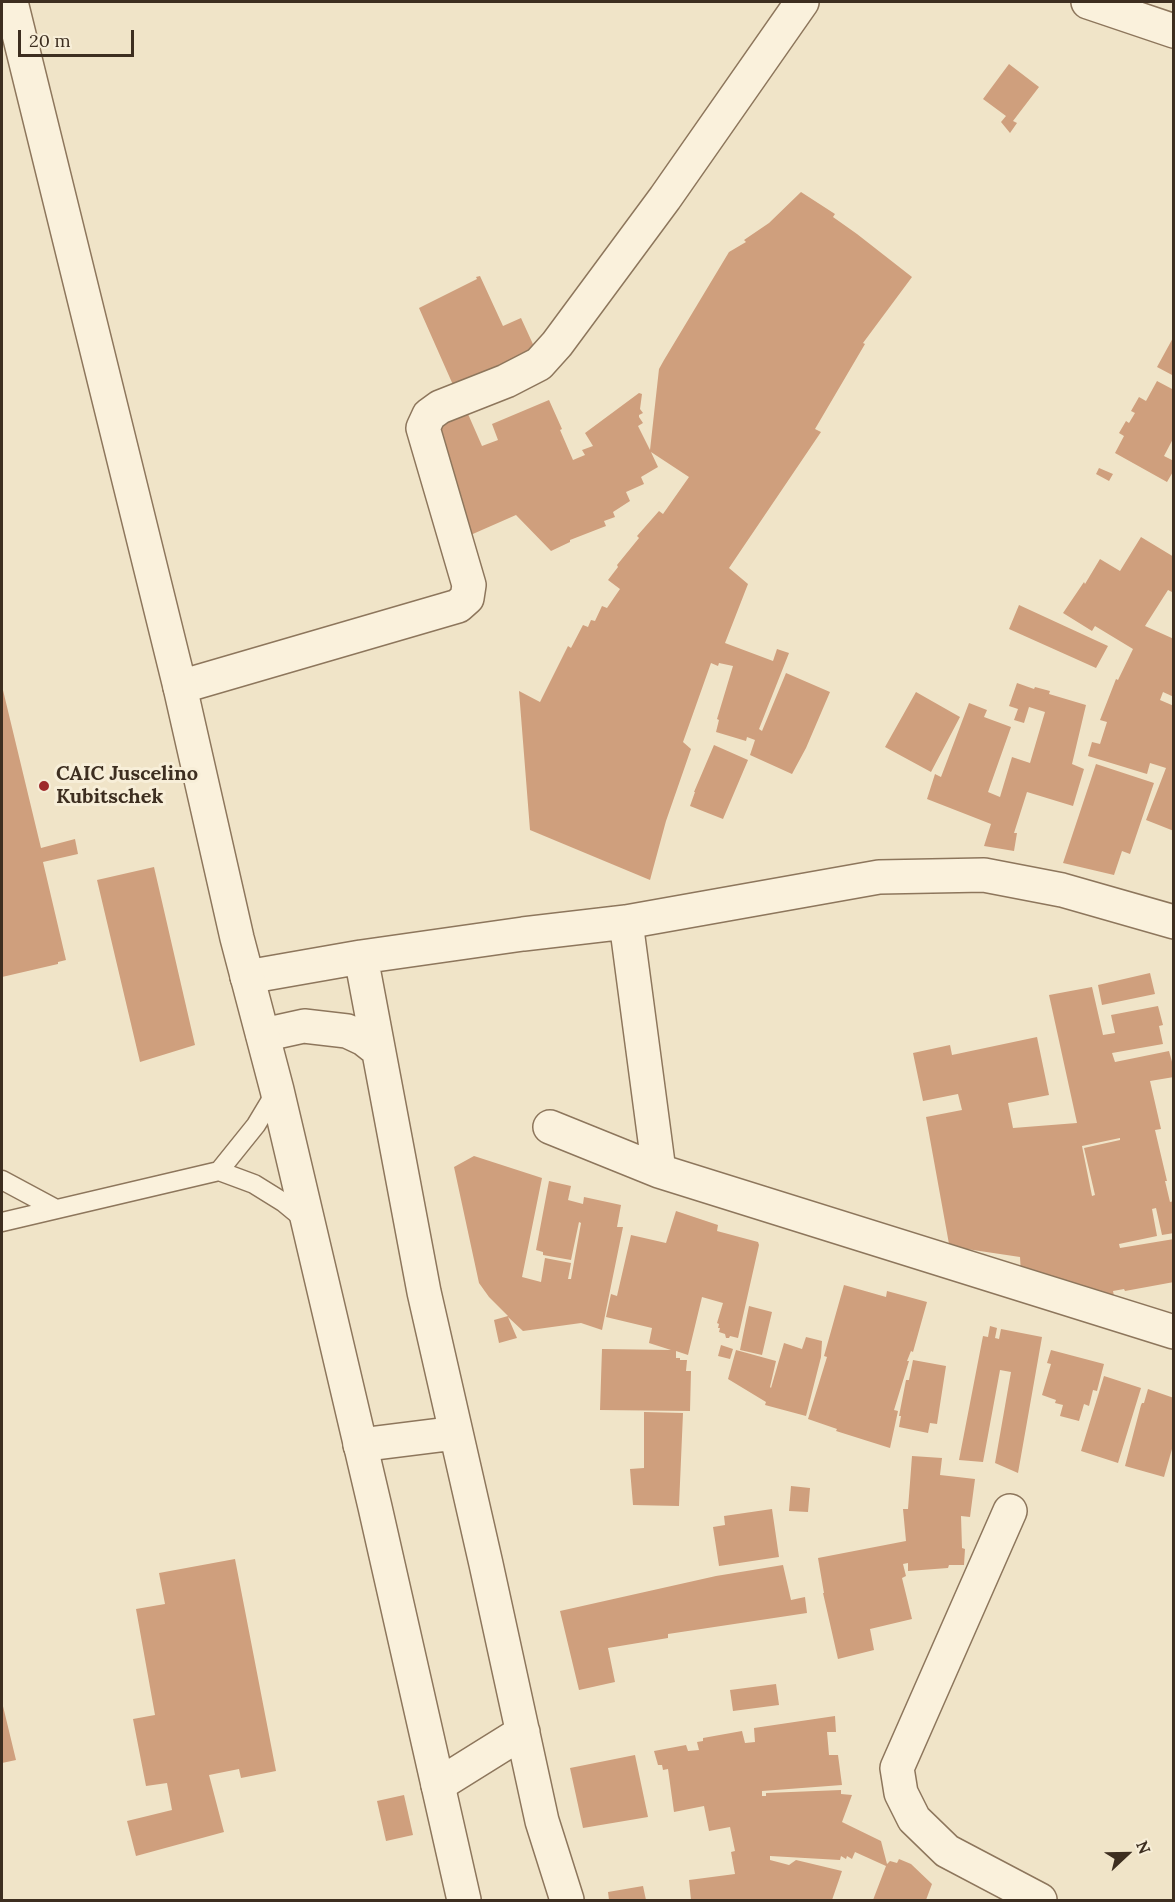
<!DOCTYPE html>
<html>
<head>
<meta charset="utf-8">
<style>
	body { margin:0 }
	#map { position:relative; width:1175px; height:1902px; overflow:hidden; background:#f0e4c8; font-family:Lora,serif }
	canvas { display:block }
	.frame { position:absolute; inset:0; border:3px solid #3d2e20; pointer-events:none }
	.north { position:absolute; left:1097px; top:1824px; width:60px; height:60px; -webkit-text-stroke:4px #f7eed8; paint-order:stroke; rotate:68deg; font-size:16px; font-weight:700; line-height:24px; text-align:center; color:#3d2e20 }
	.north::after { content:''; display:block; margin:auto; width:21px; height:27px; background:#3d2e20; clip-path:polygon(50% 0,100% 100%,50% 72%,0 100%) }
	.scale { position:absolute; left:18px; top:30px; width:116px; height:27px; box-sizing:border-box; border:3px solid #3d2e20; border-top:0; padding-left:8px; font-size:18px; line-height:21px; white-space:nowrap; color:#3d2e20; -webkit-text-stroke:4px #f7eed8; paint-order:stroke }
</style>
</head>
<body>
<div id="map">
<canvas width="1175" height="1902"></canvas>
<div class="frame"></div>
<div class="north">N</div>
<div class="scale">20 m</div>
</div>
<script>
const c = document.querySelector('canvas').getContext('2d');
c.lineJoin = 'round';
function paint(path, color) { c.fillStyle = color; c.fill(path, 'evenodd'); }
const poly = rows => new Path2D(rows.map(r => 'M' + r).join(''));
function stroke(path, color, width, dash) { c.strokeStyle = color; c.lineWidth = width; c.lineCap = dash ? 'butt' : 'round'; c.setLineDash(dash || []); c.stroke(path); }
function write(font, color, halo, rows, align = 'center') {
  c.font = font + ' Lora,serif'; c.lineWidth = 6; c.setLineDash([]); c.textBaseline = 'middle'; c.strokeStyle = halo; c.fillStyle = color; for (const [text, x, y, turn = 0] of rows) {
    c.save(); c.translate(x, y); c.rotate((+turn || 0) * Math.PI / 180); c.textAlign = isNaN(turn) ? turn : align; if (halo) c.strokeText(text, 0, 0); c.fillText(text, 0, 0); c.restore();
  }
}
const building = poly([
	[1009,64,1039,87,1013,121,1017,123,1010,133,1001,122,1006,116,983,99],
	[801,192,835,214,833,217,857,234,912,277,863,343,865,344,815,429,821,432,729,568,748,584,725,643,773,661,777,649,789,653,759,729,762,731,786,673,830,692,806,748,792,774,750,755,755,740,747,737,746,741,716,732,719,720,717,719,733,666,719,663,718,666,711,663,683,742,691,749,666,821,650,880,530,830,519,691,540,702,568,646,571,648,583,625,588,627,591,620,595,621,602,606,607,608,620,589,608,580,618,567,617,565,639,538,637,536,659,511,663,514,689,477,651,452,658,467,641,477,644,484,626,492,630,501,613,512,615,517,604,521,606,526,570,540,570,542,551,551,516,515,450,544,414,437,465,412,419,308,477,279,476,277,480,276,503,326,521,318,548,377,468,414,482,446,498,440,492,424,549,400,562,429,560,430,573,460,585,455,582,450,593,446,585,433,639,393,642,394,640,409,643,413,639,415,639,417,643,423,638,426,650,450,659,369,664,360,729,252,746,242,744,240,769,223],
	[1174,336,1174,376,1157,367],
	[1157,381,1174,390,1174,437,1164,456,1174,461,1174,470,1167,482,1115,453,1124,436,1119,433,1126,421,1129,423,1135,413,1131,411,1139,397,1146,401],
	[1099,468,1113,474,1109,481,1096,474],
	[1141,537,1174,557,1174,593,1168,590,1145,626,1174,639,1174,697,1163,692,1160,700,1174,706,1174,831,1146,820,1166,768,1150,763,1147,774,1088,756,1092,742,1100,744,1107,722,1100,720,1116,679,1118,680,1133,649,1095,626,1092,631,1063,613,1084,582,1085,584,1100,559,1120,571],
	[1019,605,1108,646,1096,668,1009,629],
	[1017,683,1034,689,1035,687,1050,691,1049,694,1086,705,1072,764,1084,769,1073,806,1027,792,1014,833,1017,833,1014,851,984,846,991,824,927,799,935,774,941,777,969,703,987,710,984,717,1011,727,988,792,1000,797,1012,757,1030,763,1045,712,1029,707,1024,723,1014,720,1018,709,1009,706],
	[2,686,41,848,75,839,78,854,43,862,66,960,58,962,58,964,2,977],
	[916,692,960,717,931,772,885,747],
	[714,745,748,760,723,819,690,806,695,792,694,792],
	[1096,764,1154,783,1130,854,1122,851,1114,875,1063,863],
	[154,867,195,1045,140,1062,97,880],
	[1150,973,1155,994,1102,1005,1098,985],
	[1092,987,1103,1035,1115,1033,1111,1015,1158,1006,1163,1025,1159,1026,1163,1044,1112,1053,1115,1062,1169,1051,1174,1069,1174,1077,1150,1081,1161,1129,1155,1130,1167,1181,1165,1181,1170,1202,1174,1201,1174,1233,1162,1235,1156,1208,1152,1209,1157,1236,1119,1244,1120,1248,1174,1239,1174,1282,1125,1291,1124,1289,1113,1291,1115,1301,1021,1273,1020,1257,953,1247,949,1244,926,1117,962,1110,958,1094,923,1101,913,1053,950,1045,952,1055,1037,1037,1049,1095,1008,1103,1013,1128,1077,1123,1049,995],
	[1120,1138,1120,1140,1084,1148,1095,1195,1092,1196,1082,1146],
	[474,1156,542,1178,522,1277,541,1282,545,1258,571,1263,568,1279,571,1279,581,1223,579,1222,571,1260,543,1255,543,1252,536,1250,549,1181,571,1186,568,1200,583,1204,584,1197,621,1205,617,1227,623,1227,602,1330,581,1323,523,1331,508,1317,517,1338,499,1343,494,1320,508,1316,489,1297,479,1283,454,1167],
	[676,1211,718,1225,717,1231,758,1242,759,1245,738,1338,730,1336,729,1338,726,1338,725,1334,719,1332,720,1328,718,1328,719,1324,717,1323,723,1303,702,1297,688,1355,676,1351,676,1358,680,1358,680,1360,687,1360,686,1371,691,1371,690,1411,600,1410,602,1349,671,1350,649,1343,652,1328,606,1317,611,1294,617,1296,631,1235,666,1243],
	[844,1285,886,1297,887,1291,927,1302,913,1352,911,1351,907,1361,909,1361,894,1410,898,1411,890,1448,836,1431,837,1429,808,1419,827,1357,824,1356],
	[749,1306,772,1312,762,1355,740,1350],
	[990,1326,997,1328,995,1338,999,1339,1001,1329,1042,1337,1018,1473,995,1463,1011,1372,1000,1370,983,1462,959,1460,983,1336,988,1337],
	[806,1337,822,1341,821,1357,806,1416,765,1405,766,1402,728,1379,736,1350,776,1361,770,1387,771,1388,784,1343,802,1349],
	[721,1345,733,1349,730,1359,718,1356],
	[1051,1350,1104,1364,1097,1391,1093,1390,1089,1406,1084,1404,1079,1421,1060,1416,1063,1405,1055,1403,1056,1400,1042,1395,1051,1364,1047,1363],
	[913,1360,946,1366,937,1424,930,1423,928,1433,899,1427,901,1416,899,1416,906,1380,909,1380],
	[1104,1376,1141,1388,1118,1463,1081,1451],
	[1148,1389,1174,1398,1174,1442,1164,1477,1125,1466,1141,1405,1142,1403,1144,1403],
	[644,1412,683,1413,679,1506,633,1505,630,1469,644,1468],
	[912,1456,942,1458,940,1475,975,1479,970,1517,961,1516,962,1548,965,1549,964,1565,949,1565,948,1568,908,1571,908,1563,903,1564,906,1576,902,1578,912,1619,870,1629,874,1650,838,1659,823,1593,824,1593,818,1558,906,1541,903,1509,908,1509],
	[791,1486,810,1488,808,1512,789,1511],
	[772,1509,779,1557,719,1566,713,1527,725,1525,724,1516],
	[235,1559,276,1771,241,1778,239,1769,209,1775,224,1832,136,1856,127,1821,172,1810,167,1783,146,1786,133,1719,155,1715,136,1609,165,1604,159,1573],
	[783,1565,791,1600,805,1597,807,1613,668,1634,668,1638,608,1648,615,1682,579,1690,560,1611,716,1576],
	[776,1684,779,1705,733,1711,730,1690],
	[2,1702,16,1760,2,1763],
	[835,1716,836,1732,827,1732,829,1755,838,1755,842,1785,762,1791,762,1796,766,1796,766,1793,841,1790,841,1794,852,1795,842,1822,881,1841,887,1864,890,1861,897,1863,899,1859,911,1864,932,1884,926,1900,873,1900,886,1866,855,1852,852,1859,847,1856,846,1859,841,1856,840,1860,770,1856,770,1860,789,1865,796,1860,842,1871,832,1900,691,1900,689,1880,735,1874,731,1852,735,1851,730,1827,709,1831,704,1806,674,1812,668,1769,663,1770,662,1765,658,1765,654,1751,686,1745,688,1751,699,1750,697,1742,703,1741,703,1738,742,1731,745,1743,755,1742,754,1728],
	[635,1755,648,1817,583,1828,570,1768],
	[404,1795,413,1835,386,1841,377,1801],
	[643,1886,646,1900,609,1900,608,1892]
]);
const service = poly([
	[219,1171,256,1125,277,1090],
	[2,1180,56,1209],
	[2,1222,219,1171,254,1184,283,1202,306,1221]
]);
const minor = poly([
	[1088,2,1174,31],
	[180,687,458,606,467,598,469,585,423,428,429,415,440,407,506,381,539,364,557,344,665,198,802,2],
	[626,922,659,1171],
	[361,957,424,1292,486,1564,542,1821,567,1900],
	[247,977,361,957,523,934,626,922,879,877,984,875,1062,890,1174,922],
	[263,1035,304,1026,347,1031,364,1039,378,1050],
	[550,1127,659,1171,1174,1332],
	[360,1445,456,1433],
	[1010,1511,897,1768,901,1793,914,1819,947,1851,1040,1900],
	[438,1785,523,1732]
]);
const tertiary = poly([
	[11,2,180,687,237,938,277,1090,375,1507,464,1900]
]);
const markers = [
	[44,786,6,"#9e2a2b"]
];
const poiNames = [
	["CAIC Juscelino",56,774],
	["Kubitschek",56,797]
];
paint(building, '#cf9f7d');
stroke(service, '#8d765c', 21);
stroke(minor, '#8d765c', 36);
stroke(tertiary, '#8d765c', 36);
stroke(service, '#faf1dc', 18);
stroke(minor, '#faf1dc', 33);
stroke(tertiary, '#faf1dc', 33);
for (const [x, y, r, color] of markers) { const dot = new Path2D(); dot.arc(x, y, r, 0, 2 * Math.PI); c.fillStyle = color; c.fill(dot); stroke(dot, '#f7eed8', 2); }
write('bold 20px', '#3d2e20', '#f7eed8', poiNames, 'left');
</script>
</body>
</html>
